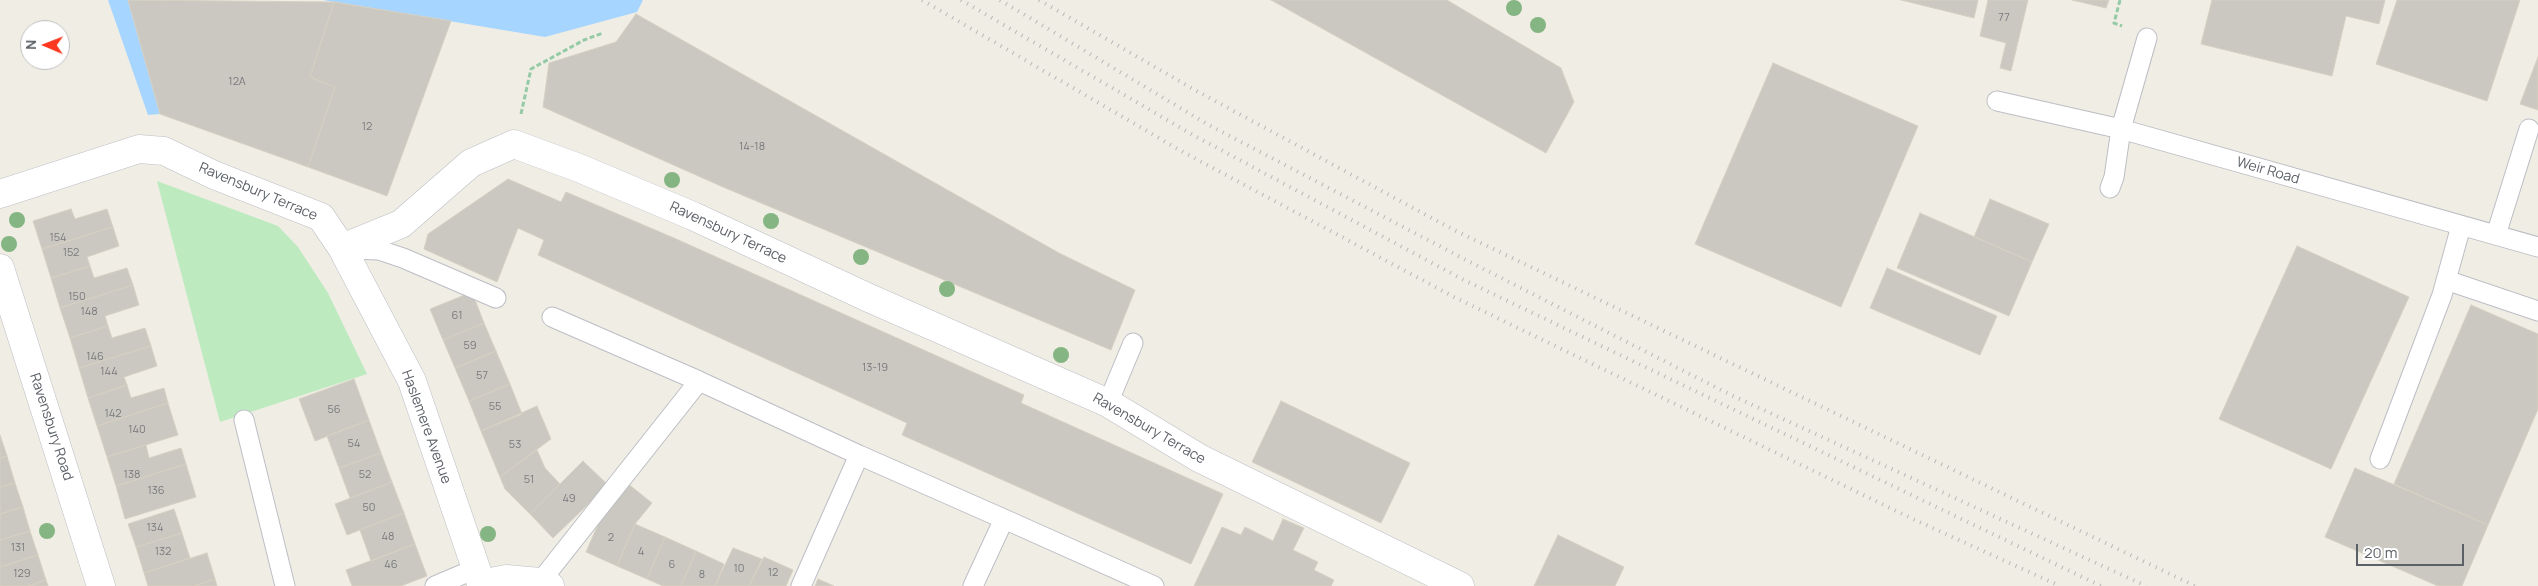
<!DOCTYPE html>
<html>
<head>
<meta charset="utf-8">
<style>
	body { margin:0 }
	#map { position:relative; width:2538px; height:586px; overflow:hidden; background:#f0eee4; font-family:Manrope,sans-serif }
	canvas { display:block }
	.north { position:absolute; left:20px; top:20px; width:50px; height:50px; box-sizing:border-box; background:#fff; border:1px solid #bebfc2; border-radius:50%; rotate:271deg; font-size:14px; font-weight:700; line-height:20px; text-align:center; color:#5c6067 }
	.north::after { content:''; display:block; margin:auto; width:18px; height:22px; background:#fc371f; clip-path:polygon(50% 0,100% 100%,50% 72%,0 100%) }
	.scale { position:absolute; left:2356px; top:544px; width:108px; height:22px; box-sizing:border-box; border:2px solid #5c6067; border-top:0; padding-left:6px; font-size:15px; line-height:18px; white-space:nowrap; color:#5c6067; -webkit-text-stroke:4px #fff; paint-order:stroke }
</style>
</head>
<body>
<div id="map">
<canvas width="2538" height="586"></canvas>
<div class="north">N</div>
<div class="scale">20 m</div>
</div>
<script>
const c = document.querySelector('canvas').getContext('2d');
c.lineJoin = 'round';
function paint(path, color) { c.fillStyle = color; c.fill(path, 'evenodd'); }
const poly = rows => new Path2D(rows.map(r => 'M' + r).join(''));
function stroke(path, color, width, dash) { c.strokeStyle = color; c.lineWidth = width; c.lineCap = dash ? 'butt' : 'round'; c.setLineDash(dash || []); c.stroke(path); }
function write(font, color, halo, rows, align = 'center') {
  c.font = font + ' Manrope,sans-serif'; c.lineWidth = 4; c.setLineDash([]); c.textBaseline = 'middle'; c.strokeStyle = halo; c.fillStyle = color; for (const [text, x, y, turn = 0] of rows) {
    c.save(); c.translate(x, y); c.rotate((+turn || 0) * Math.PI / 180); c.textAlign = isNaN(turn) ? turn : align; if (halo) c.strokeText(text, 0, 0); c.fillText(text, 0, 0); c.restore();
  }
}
const green = poly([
	[157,181,278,226,298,247,328,293,367,374,220,422]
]);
const water = poly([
	[108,0,128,0,160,114,148,115],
	[323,0,643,0,637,12,545,37]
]);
const building = poly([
	[128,0,334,2,310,77,335,87,308,167,160,114,128,0],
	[1271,0,1447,0,1561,68,1574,102,1546,153,1271,0],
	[1901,0,1978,0,1974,18,1901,0],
	[1988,0,2028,0,2011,71,2000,68,2006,43,1980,36,1988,0],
	[2072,0,2109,0,2106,8,2072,0],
	[2212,0,2385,0,2379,24,2346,16,2332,76,2201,44,2212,0],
	[2397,0,2520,0,2487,101,2376,64,2397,0],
	[334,2,451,21,387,196,308,167,335,87,310,77,334,2],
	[636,14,1059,253,1135,290,1111,350,723,187,543,107,549,63,616,42,636,14],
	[2538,57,2538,110,2520,104,2538,57],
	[1773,63,1918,126,1841,307,1695,244,1773,63],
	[508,179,561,202,566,192,674,238,1024,395,1021,403,1223,494,1191,564,902,435,907,423,538,255,544,240,518,228,497,282,424,249,428,234,508,179],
	[1990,199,2049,224,2032,262,1974,237,1990,199],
	[71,209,75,219,107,209,113,227,42,249,33,221,71,209],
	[1920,213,2032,262,2009,316,1897,268,1920,213],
	[113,227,119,246,87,257,90,266,51,278,42,249,113,227],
	[2297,246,2409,297,2331,469,2219,419,2297,246],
	[90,266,94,278,127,268,133,285,60,308,51,278,90,266],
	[1887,268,1997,316,1980,355,1870,308,1887,268],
	[133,285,139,305,105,316,108,326,70,338,60,308,133,285],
	[472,292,484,323,443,340,430,309,472,292],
	[2471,305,2538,334,2538,409,2488,525,2394,484,2471,305],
	[484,323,496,351,455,368,443,340,484,323],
	[108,326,112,338,145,328,151,346,79,368,70,338,108,326],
	[151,346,157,366,124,377,127,385,88,398,79,368,151,346],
	[496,351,510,384,469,401,455,368,496,351],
	[354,379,369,420,315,441,299,399,354,379],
	[510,384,522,414,481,431,469,401,510,384],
	[127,385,131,398,164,388,168,403,97,426,88,398,127,385],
	[1281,401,1410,463,1381,523,1252,462,1281,401],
	[168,403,178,435,107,457,97,426,168,403],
	[537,406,551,439,500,477,481,431,537,406],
	[369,420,381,453,339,468,327,436,369,420],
	[0,435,7,456,0,458,0,435],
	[146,445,149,458,181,448,186,464,116,486,107,457,146,445],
	[537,450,545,468,560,484,530,514,505,489,500,477,537,450],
	[381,453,392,482,350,498,339,468,381,453],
	[7,456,15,483,0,487,0,458,7,456],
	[583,461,608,485,553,538,530,514,583,461],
	[186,464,196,497,125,519,116,486,186,464],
	[2355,468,2488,525,2462,586,2438,586,2325,537,2355,468],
	[392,482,404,513,347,535,335,504,392,482],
	[15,483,23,507,0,514,0,487,15,483],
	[627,483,652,503,635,524,617,566,586,552,604,511,627,483],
	[23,507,30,531,0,540,0,514,23,507],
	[174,509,182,533,136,547,128,524,174,509],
	[404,513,415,544,371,561,360,530,404,513],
	[1283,519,1304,528,1293,550,1318,562,1314,570,1334,580,1331,586,1194,586,1222,527,1241,535,1245,527,1273,541,1283,519],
	[635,524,665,537,647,579,617,566,635,524],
	[30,531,38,555,0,567,0,540,30,531],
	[182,533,190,558,144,573,136,547,182,533],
	[1558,535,1624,567,1615,586,1534,586,1558,535],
	[665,537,696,551,681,586,663,586,647,579,665,537],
	[415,544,427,576,401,586,352,586,346,570,415,544],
	[733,548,762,559,749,586,715,586,733,548],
	[696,551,724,564,715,586,681,586,696,551],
	[207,553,215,579,194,586,148,586,144,573,207,553],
	[38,555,46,580,28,586,0,586,0,567,38,555],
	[764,557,793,570,786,586,749,586,764,557],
	[215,579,217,586,194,586,215,579],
	[818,579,834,586,815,586,818,579],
	[46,580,48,586,28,586,46,580]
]);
const path = poly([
	[2120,0,2114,23,2122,26],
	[521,114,531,69,584,40,603,33]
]);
const service = poly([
	[1997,101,2121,129,2538,247],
	[2110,188,2114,177,2121,129,2147,38],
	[2496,235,2529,129],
	[349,249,379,250,403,258,496,298],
	[2446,280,2538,311],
	[552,317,699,381],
	[1108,403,1133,343],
	[244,420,285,586],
	[2380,459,2442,295,2461,226],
	[540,582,699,381,859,455],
	[435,586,475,569],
	[801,586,859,455,1004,519],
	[973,586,1004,519,1154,586]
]);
const minor = poly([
	[0,194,139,149,164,151,214,175,321,217,342,248,412,381,482,586],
	[342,248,401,224,471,163,514,144,579,168,693,216,869,298,1108,403,1199,458,1460,586],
	[0,268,101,586],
	[481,584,506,579,540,582,550,586]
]);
const rail = poly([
	[922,0,1183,152,1454,297,1915,520,2060,586],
	[961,0,1193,135,1462,279,2101,586],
	[1000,0,1207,124,1466,260,1731,395,2146,586],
	[1039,0,1193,89,1454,230,2195,586]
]);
const trees = [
	[1514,8],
	[1538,25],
	[672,180],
	[17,220],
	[771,221],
	[9,244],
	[861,257],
	[947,289],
	[1061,355],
	[47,531],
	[488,534]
];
const numberNames = [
	["77",2004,18],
	["12A",237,82],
	["12",367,127],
	["14-18",752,147],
	["154",58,238],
	["152",71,253],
	["150",77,297],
	["148",89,312],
	["61",457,316],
	["59",470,346],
	["146",95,357],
	["13-19",875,368],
	["144",109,372],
	["57",482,376],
	["55",495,407],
	["56",334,410],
	["142",113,414],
	["140",137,430],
	["54",354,444],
	["53",515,445],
	["138",132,475],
	["52",365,475],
	["51",529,480],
	["136",156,491],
	["49",569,499],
	["50",369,508],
	["134",155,528],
	["48",388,537],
	["2",611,538],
	["131",18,548],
	["132",163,552],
	["4",641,552],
	["46",391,565],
	["6",672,565],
	["10",739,569],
	["12",773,573],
	["129",22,574],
	["8",702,575]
];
const streetNames = [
	["Weir Road",2268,171,16],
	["Ravensbury Terrace",258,192,23],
	["Ravensbury Terrace",728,233,25],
	["Ravensbury Road",51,427,72],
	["Haslemere Avenue",426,427,70],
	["Ravensbury Terrace",1149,429,30]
];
paint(green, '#beeac0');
paint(water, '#a6d5ff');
paint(building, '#cbc8c1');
stroke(building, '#d6d0c2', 1);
stroke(service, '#bcbec5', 21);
stroke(minor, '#bcbec5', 29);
stroke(path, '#95caa6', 3, [5, 2.5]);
stroke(service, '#fff', 19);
stroke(minor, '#fff', 28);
stroke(rail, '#b6b7b8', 4, [1, 6]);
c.fillStyle = '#84b582';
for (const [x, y] of trees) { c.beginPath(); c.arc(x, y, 8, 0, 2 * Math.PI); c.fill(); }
write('11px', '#787a7e', null, numberNames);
write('14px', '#5c6067', '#fff', streetNames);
</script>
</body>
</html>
